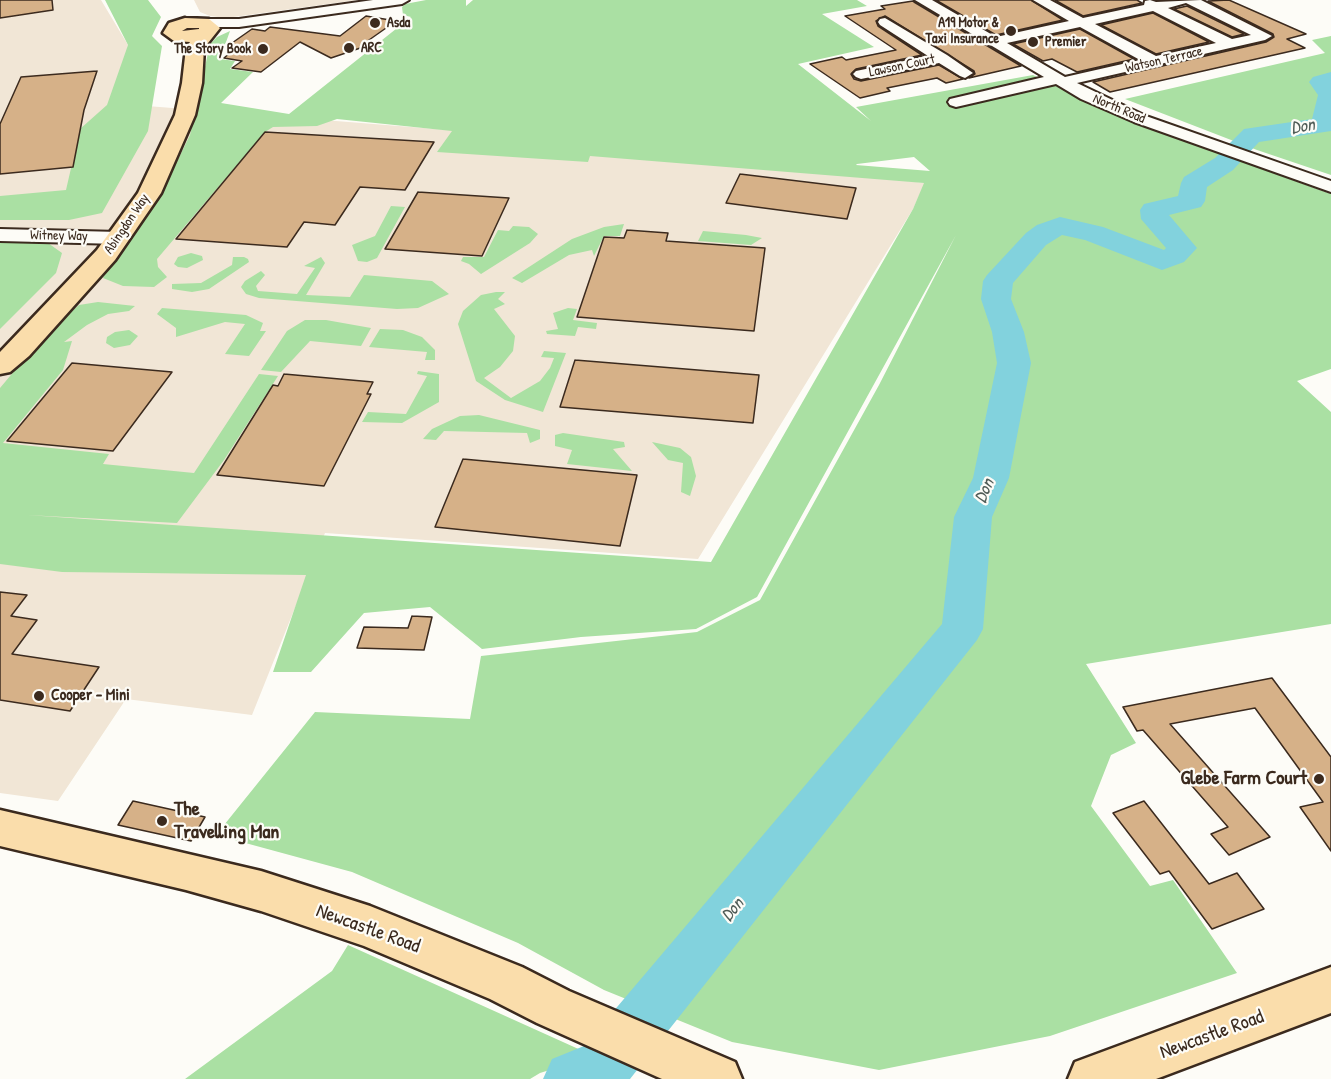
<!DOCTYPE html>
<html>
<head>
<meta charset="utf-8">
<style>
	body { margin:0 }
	canvas { display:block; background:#fdfcf7 }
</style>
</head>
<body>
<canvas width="1331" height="1079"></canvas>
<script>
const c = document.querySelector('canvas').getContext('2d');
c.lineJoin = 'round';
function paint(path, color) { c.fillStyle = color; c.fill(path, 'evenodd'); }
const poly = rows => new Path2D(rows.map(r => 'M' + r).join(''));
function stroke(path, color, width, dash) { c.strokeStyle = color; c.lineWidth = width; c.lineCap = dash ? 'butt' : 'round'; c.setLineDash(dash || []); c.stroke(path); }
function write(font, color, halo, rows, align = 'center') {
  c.font = font + ' "Patrick Hand",sans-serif'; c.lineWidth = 4.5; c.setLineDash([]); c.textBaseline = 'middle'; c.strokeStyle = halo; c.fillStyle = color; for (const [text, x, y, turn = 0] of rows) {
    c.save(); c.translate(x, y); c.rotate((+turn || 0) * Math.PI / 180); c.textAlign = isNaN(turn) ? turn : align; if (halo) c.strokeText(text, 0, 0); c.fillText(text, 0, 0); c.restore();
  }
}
const built = poly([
	[0,0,101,0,128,45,122,104,449,130,925,183,913,209,698,559,325,533,252,715,126,699,58,801,0,793],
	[194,0,358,0,226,18,210,16,200,12]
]);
const green = poly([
	[105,0,148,0,161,17,152,36,162,46,148,131,102,213,69,220,0,220,0,196,66,190,80,129,107,105,128,45],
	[426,0,466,0,466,6,473,0,857,0,867,6,822,14,874,47,798,64,871,121,856,107,1033,75,1122,118,1331,194,1331,369,1297,381,1331,412,1331,624,1086,664,1136,743,1111,755,1091,806,1150,886,1173,880,1237,973,1050,1036,879,1070,732,1042,604,990,518,943,352,872,216,835,315,712,470,719,481,656,697,632,760,600,879,385,956,235,757,597,696,629,581,637,482,649,430,607,364,613,311,672,273,672,306,575,62,572,0,564,0,388,47,332,79,305,98,302,135,306,129,311,108,314,87,325,64,342,72,341,63,370,3,443,109,454,103,464,194,473,259,374,278,376,224,460,177,523,27,515,711,562,913,209,924,183,590,156,588,162,437,152,452,131,337,119,317,126,273,127,265,132,157,259,158,267,167,277,154,287,123,286,103,278,107,267,158,200,190,135,210,44,217,37,230,31,220,59,235,61,230,69,253,72,221,103,289,114,411,17,403,15,402,7,405,4],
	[914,157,930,171,856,165,857,164],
	[1331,36,1331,175,1257,150,1125,99,1325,53,1312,40],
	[391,206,405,207,377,258,367,262,358,261,352,245,375,236],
	[624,224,620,236,604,236,594,256,592,250,569,255,522,283,512,278,572,239,604,227],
	[513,226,529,227,538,234,530,243,481,274,469,264,461,261,463,257,484,257,498,230,509,231],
	[703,231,746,235,762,238,751,245,698,241],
	[0,242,48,243,62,253,56,273,0,329],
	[191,253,202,256,203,260,187,268,178,267,174,264,178,257],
	[233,257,244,257,248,259,249,262,209,289,192,292,172,289,172,284,201,283,232,265],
	[321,257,325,263,306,295,350,297,364,275,432,281,449,294,418,308,397,309,259,298,246,294,241,287,245,281,261,271,265,275,256,286,258,291,297,294,315,268,304,266],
	[496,292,505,292,498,299,505,304,494,309,515,336,513,351,500,367,484,378,511,398,540,381,550,368,554,358,541,357,544,351,566,353,543,412,505,400,476,381,458,324,463,311,481,295],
	[162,308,246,315,263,323,260,331,266,331,249,356,225,354,245,324,225,322,176,337,176,328,157,314],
	[568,308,577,309,573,320,597,323,596,329,578,327,575,336,547,334,546,331,558,329,553,313],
	[305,320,326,320,371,328,361,346,310,341,281,372,261,370,287,331],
	[380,329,403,330,422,337,435,350,435,360,425,360,427,352,369,347],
	[129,330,138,336,130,345,114,348,106,343,107,337,115,332],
	[418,371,439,374,439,402,402,423,362,422,368,412,406,414,427,376,417,374],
	[479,415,540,430,540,439,530,443,527,433,444,431,436,440,423,439,432,429,460,416],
	[563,433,624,442,625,447,613,449,632,471,567,464,572,450,555,446,555,435],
	[652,442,680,448,691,457,696,476,690,496,681,492,683,463,668,460],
	[348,945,594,1056,540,1073,530,1079,185,1079,332,971]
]);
const river = poly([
	[1331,72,1331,131,1259,142,1233,170,1207,187,1205,201,1201,207,1169,215,1197,248,1184,262,1162,270,1085,240,1062,235,1046,245,1013,283,1011,299,1024,332,1031,363,1009,478,992,517,983,629,977,640,630,1079,543,1079,552,1059,584,1046,942,624,954,517,973,478,997,363,992,332,981,299,983,281,987,275,1026,233,1037,225,1060,217,1103,227,1164,250,1166,248,1141,219,1140,210,1144,204,1178,196,1181,183,1184,177,1215,158,1244,129,1312,119,1318,95,1309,82,1313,77,1331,72]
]);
const building = poly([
	[0,0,52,0,53,10,0,18,0,0],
	[936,0,1031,0,1063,20,996,35,936,0],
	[1055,0,1137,0,1142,3,1083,16,1055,0],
	[1229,0,1306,34,1287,39,1305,48,1110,92,1093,82,1266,42,1274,37,1273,34,1208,1,1229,0],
	[913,1,914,2,1021,66,969,78,975,74,974,71,885,16,876,21,878,26,922,55,856,69,851,74,854,79,861,81,939,65,963,79,946,83,937,78,887,88,890,91,860,98,810,64,842,57,846,60,896,50,845,16,885,9,881,6,913,1],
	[1187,6,1244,34,1232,37,1174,9,1187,6],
	[1153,13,1209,42,1156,54,1101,25,1153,13],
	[366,16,396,21,369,40,375,43,331,58,300,42,261,72,232,68,242,61,224,58,237,47,232,43,252,29,265,31,270,27,340,36,366,16],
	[1080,29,1134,59,1077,72,1052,59,1043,61,1013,44,1080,29],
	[97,71,84,110,73,167,0,174,0,124,21,77,97,71],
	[265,132,434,142,405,190,360,187,335,225,304,222,287,247,176,239,265,132],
	[740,174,856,188,847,219,726,203,740,174],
	[418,192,509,198,482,256,385,249,418,192],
	[627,230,668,233,666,241,765,248,754,331,577,317,604,237,624,238,627,230],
	[575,360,759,375,753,423,560,407,575,360],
	[72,363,172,372,113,451,7,441,72,363],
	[284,374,373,382,367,394,371,394,324,486,217,475,273,385,278,386,284,374],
	[463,459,637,475,620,546,435,527,463,459],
	[0,592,27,595,11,616,37,620,12,654,99,667,70,711,0,700,0,592],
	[412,616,432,617,424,650,357,648,364,627,408,628,412,616],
	[1272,678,1331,757,1331,851,1300,807,1323,802,1255,708,1170,724,1270,837,1229,855,1211,834,1228,827,1143,730,1137,731,1123,707,1272,678],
	[133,801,205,817,191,841,118,825,133,801],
	[1144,801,1209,884,1237,873,1264,909,1212,929,1169,871,1160,874,1113,813,1144,801]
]);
const minor = poly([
	[373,0,409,0,402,4,239,27,205,27,198,23,205,19,239,19,373,0],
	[915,0,932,0,996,37,1069,21,1033,0,1050,0,1083,18,1144,5,1145,1,1150,0,1156,2,1201,0,1272,36,1265,40,1077,83,1146,116,1331,181,1331,192,1134,122,1081,99,1056,84,956,107,950,105,948,102,950,99,1044,77,915,0],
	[1186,3,1251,35,1232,39,1168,8,1186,3],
	[1153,11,1216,43,1156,56,1095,24,1153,11],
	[1080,27,1140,60,1065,77,1007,43,1080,27],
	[885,18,947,55,973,73,965,78,960,76,939,63,861,79,856,77,853,74,856,71,928,56,880,25,878,22,880,19,885,18],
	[0,229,119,232,126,234,128,238,126,242,119,244,0,241,0,229]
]);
const major = poly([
	[185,18,209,19,220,28,204,48,202,83,195,115,161,193,115,260,29,356,10,372,0,374,0,352,97,250,138,193,175,115,182,83,186,48,190,42,174,41,163,33,169,23,185,18],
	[187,28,199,28,199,29,182,31,187,28],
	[0,810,261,871,370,906,522,967,569,991,735,1062,742,1079,662,1079,537,1023,490,999,364,946,261,911,186,890,0,846,0,810],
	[1331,967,1331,1013,1156,1079,1068,1079,1075,1062,1331,967]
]);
const markers = [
	[375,23,6,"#3b2a1e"],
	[1011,31,6,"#3b2a1e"],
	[1033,42,6,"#3b2a1e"],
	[349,48,6,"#3b2a1e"],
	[263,49,6,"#3b2a1e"],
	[39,696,6,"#3b2a1e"],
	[1319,779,6,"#3b2a1e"],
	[162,821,6,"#3b2a1e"]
];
const farPoinames = [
	["Asda",387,23],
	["A19 Motor &",999,23,"right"],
	["Taxi Insurance",999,39,"right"],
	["Premier",1045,42],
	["ARC",361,48],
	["The Story Book",251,49,"right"]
];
const farStreetnames = [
	["Watson Terrace",1164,60,-13],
	["Lawson Court",902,66,-12],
	["North Road",1119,109,23],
	["Abingdon Way",127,224,-56],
	["Witney Way",59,236,1]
];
const poiNames = [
	["Cooper - Mini",51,696]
];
const waterNames = [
	["Don",1303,127,-10],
	["Don",985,491,-67],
	["Don",733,910,-51]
];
const nearPoinames = [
	["Glebe Farm Court",1307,779],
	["The",174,810,"left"],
	["Travelling Man",174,833,"left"]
];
const nearStreetnames = [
	["Newcastle Road",368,929,20],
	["Newcastle Road",1212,1035,-20]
];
paint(built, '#f1e6d6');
paint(green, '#aae0a3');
paint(river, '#82d2dd');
paint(building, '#d6b188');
stroke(building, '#3b2a1e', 1.5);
stroke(minor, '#3b2a1e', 4);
stroke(major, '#3b2a1e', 5);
paint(minor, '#fdfcf7');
paint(major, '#faddab');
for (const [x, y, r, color] of markers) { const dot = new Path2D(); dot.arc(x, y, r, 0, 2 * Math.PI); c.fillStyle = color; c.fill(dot); stroke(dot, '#fdfcf7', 2); }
write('bold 14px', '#3b2a1e', '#fdfcf7', farPoinames, 'left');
write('14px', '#3b2a1e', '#fdfcf7', farStreetnames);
write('bold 16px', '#3b2a1e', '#fdfcf7', poiNames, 'left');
write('italic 18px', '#505c57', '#fdfcf7', waterNames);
write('bold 20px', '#3b2a1e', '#fdfcf7', nearPoinames, 'right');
write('20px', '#3b2a1e', '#fdfcf7', nearStreetnames);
</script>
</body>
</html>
